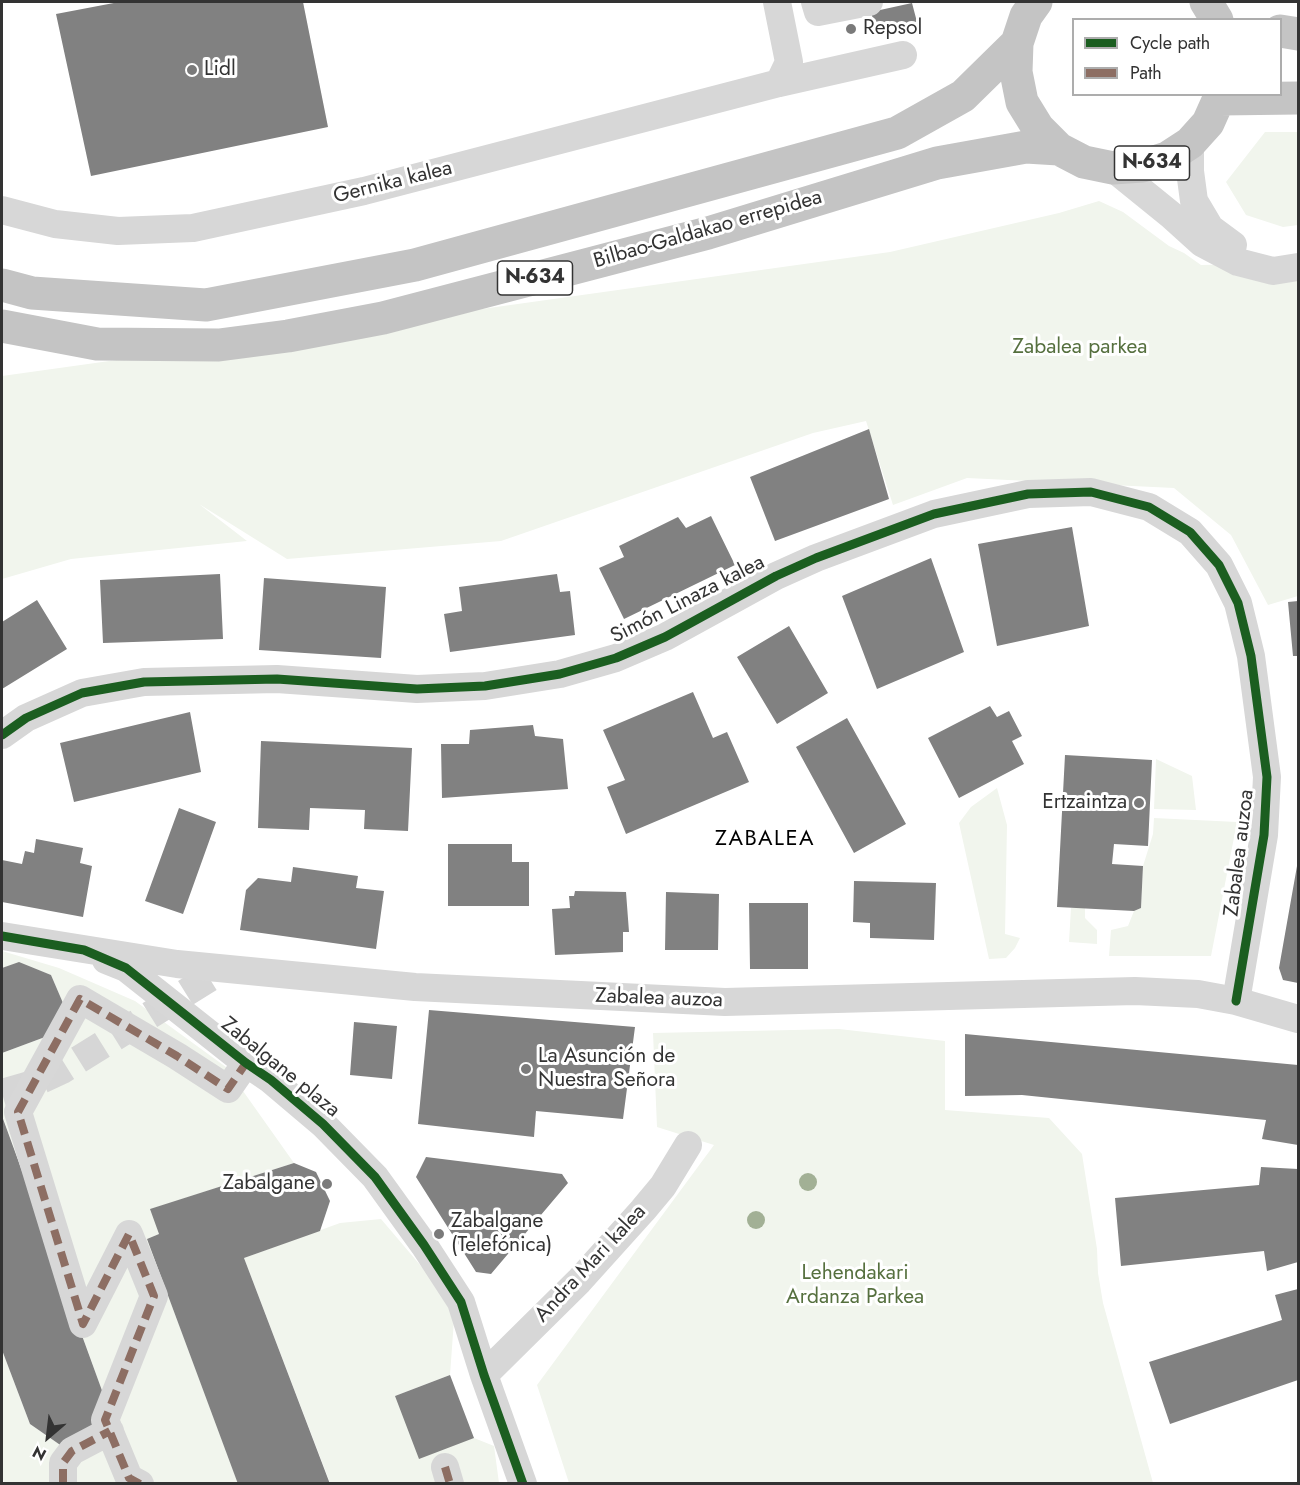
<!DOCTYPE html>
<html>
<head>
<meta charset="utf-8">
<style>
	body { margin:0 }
	#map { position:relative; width:1300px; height:1485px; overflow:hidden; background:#fff; font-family:Jost,sans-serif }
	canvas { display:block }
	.frame { position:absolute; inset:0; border:3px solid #333; pointer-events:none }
	.legend { position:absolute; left:1072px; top:18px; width:210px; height:78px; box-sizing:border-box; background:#fff; border:2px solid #adadad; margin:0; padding:8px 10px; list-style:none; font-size:18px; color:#333 }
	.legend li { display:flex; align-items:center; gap:12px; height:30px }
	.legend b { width:30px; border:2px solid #adadad }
	.north { position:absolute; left:18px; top:1407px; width:60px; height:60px; -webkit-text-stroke:4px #fff; paint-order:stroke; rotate:208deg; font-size:16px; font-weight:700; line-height:24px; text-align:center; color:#333 }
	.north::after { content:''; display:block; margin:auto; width:21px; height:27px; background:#333; clip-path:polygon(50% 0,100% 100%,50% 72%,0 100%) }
</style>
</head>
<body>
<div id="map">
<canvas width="1300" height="1485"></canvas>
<div class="frame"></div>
<ul class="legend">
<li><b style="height:8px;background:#1b5e20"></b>Cycle path</li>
<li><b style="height:8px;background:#8d6e63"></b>Path</li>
</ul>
<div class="north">N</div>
</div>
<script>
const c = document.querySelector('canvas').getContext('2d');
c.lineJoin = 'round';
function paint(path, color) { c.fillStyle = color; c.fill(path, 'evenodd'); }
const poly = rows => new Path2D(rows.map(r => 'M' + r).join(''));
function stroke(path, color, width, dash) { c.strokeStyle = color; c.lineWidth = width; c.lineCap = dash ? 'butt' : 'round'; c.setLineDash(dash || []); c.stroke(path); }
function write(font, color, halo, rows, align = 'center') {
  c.font = font + ' Jost,sans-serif'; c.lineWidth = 6; c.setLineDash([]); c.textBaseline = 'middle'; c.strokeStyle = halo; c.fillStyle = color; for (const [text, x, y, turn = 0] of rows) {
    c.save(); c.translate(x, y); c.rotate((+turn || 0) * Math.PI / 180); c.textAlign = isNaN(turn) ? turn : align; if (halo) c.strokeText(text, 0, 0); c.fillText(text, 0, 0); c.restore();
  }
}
const green = poly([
	[1265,132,1298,132,1298,225,1283,227,1246,215,1226,182],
	[1099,201,1123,212,1169,246,1184,253,1201,265,1298,263,1298,596,1268,605,1231,535,1174,488,967,478,893,505,866,421,813,433,501,541,287,559,199,504,247,541,71,559,2,579,2,376,890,252,1059,213],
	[1156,759,1192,776,1196,810,1154,809],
	[997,788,1007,825,1005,934,1020,938,1015,948,1006,958,989,959,959,823,971,807],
	[1154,818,1237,822,1211,956,1109,956,1111,930,1128,926,1134,911,1141,908,1143,866,1153,834],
	[1071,908,1085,908,1085,918,1097,930,1097,944,1069,942],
	[2,951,59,968,135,1001,226,1067,294,1163,151,1209,159,1234,147,1239,238,1483,4,1483,2,1475,2,1350,30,1424,66,1449,104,1396,2,1115,2,1053,45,1037,63,1003,51,975,19,963,2,968],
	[839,1029,945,1041,945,1110,1049,1118,1082,1154,1097,1249,1098,1273,1103,1303,1153,1483,569,1483,537,1385,714,1145,657,1127,653,1033],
	[381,1219,455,1306,450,1375,395,1396,474,1438,494,1446,499,1483,330,1483,244,1258,340,1223]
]);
const building = poly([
	[119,2,303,2,328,127,91,176,56,14],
	[912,3,917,22,876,31,871,12],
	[869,429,889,499,775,541,750,477],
	[711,516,735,565,624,619,599,568,624,557,619,546,678,517,686,528],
	[1072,527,1089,626,997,646,978,544],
	[931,558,964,652,877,689,842,596],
	[220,574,223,639,103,643,100,580],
	[557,574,560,592,570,591,575,635,450,652,444,614,462,611,459,587],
	[264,578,386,587,381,658,259,650],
	[37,600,67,649,2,689,2,622],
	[1298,601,1298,656,1293,656,1288,602],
	[789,626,828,693,777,724,737,657],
	[693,692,713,738,727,732,749,782,626,834,607,787,625,780,603,730],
	[990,706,997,717,1009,711,1022,736,1012,741,1024,764,959,798,928,738],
	[190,712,201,772,74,802,60,743],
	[847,718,906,824,854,853,796,747],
	[533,725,535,736,563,739,568,789,442,798,441,744,469,744,470,730],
	[261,741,412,748,408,831,364,829,365,810,310,808,309,830,258,828],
	[1065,755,1152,760,1148,846,1114,844,1112,864,1143,866,1141,908,1134,911,1057,907],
	[179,808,216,822,183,914,145,901],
	[36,839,83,848,80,863,92,866,83,917,2,902,2,860,22,864,25,851,34,853],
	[448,844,512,844,512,862,529,862,529,906,448,906],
	[1297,866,1298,866,1298,983,1283,980,1279,968],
	[293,867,358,876,356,888,384,891,376,949,240,930,246,890,258,878,291,882],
	[854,881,936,883,934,940,870,938,870,923,853,922],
	[575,891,626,892,629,932,623,932,623,952,555,955,552,909,570,908,569,896,574,896],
	[666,892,719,894,718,950,665,950],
	[749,903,808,903,808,969,750,969],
	[19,962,51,975,63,1003,45,1037,2,1053,2,968],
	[429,1010,635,1027,623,1119,536,1111,534,1137,418,1124],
	[354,1022,397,1026,392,1079,350,1075],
	[965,1034,1298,1065,1298,1145,1262,1139,1266,1120,1022,1095,965,1096],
	[2,1116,104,1396,94,1440,66,1449,30,1424,2,1350],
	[426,1157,562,1174,568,1183,491,1274,476,1272,416,1177],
	[294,1163,316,1172,330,1201,320,1231,244,1258,330,1484,238,1484,147,1239,159,1234,150,1209],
	[1261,1167,1298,1169,1298,1262,1267,1271,1264,1251,1121,1266,1115,1198,1259,1185],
	[1298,1289,1298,1380,1170,1424,1149,1362,1282,1320,1275,1295],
	[450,1375,474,1438,419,1459,395,1396]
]);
const minorTunnel = poly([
	[2,1093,30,1085,62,1070,219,972]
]);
const minor = poly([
	[777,2,789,62,779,83],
	[815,2,818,12,869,2],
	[1190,143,1190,171,1194,201,1210,228,1233,245],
	[1113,168,1171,215,1202,243,1238,262,1273,271,1298,267],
	[2,210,55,224,118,231,193,228,364,191,779,83,903,55],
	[2,735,26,718,82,693,144,682,277,679,417,689,485,686,560,674,616,658,665,637,776,576,816,558,934,514,1028,494,1091,492,1149,507,1190,532,1219,565,1238,603,1251,656,1267,777,1264,835,1236,1001],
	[2,936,177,964,415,987,725,1002,1135,991,1198,994,1236,1001,1298,1019],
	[106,960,126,968,246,1063,271,1080,323,1124,375,1177,424,1245,461,1302,484,1375,523,1484],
	[484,1375,579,1281,643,1210,663,1186,688,1145],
	[445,1467,450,1484],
	[63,1484,63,1463,72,1451,110,1431],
	[140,1484,129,1478,105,1420,154,1296,129,1234,83,1324,18,1112,80,999,177,1056,228,1089,246,1063]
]);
const highway = poly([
	[1036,2,1026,16,1017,43,1016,72,1022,102,1038,128,1059,149,1084,162,1113,168,1142,166,1167,158,1190,143,1208,123,1221,94],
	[1206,2,1217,20],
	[1280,31,1298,34],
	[1220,99,1298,98],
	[2,285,32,293,206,305,415,265,897,133,963,96,1017,43],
	[2,326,97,344,219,345,288,336,383,318,708,233,937,163,1026,147,1059,149]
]);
const quiet = poly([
	[445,1467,450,1484],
	[63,1484,63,1463,72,1451,110,1431],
	[140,1484,129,1478,105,1420,154,1296,129,1234,83,1324,18,1112,80,999,177,1056,228,1089,246,1063]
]);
const cycleway = poly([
	[2,735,26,718,82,693,144,682,277,679,417,689,485,686,560,674,616,658,665,637,776,576,816,558,934,514,1028,494,1091,492,1149,507,1190,532,1219,565,1238,603,1251,656,1267,777,1264,835,1236,1001],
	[2,936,84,950,126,968,246,1063,271,1080,323,1124,375,1177,424,1245,461,1302,484,1375,523,1484]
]);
const trees = [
	[808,1182],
	[756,1220]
];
const markers = [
	[851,29,6,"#7a7a7a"],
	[192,70,6,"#7a7a7a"],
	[1139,803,6,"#7a7a7a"],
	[526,1069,6,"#7a7a7a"],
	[327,1184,6,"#7a7a7a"],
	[439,1234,6,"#7a7a7a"]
];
const shields = [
	[1152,163,75],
	[535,278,75]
];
const shieldNames = [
	["N-634",1152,163],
	["N-634",535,278]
];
const poiNames = [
	["Repsol",863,29],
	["Lidl",204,70],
	["Ertzaintza",1127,803,"right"],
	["La Asunción de",538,1057],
	["Nuestra Señora",538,1081],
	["Zabalgane",315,1184,"right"],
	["Zabalgane",451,1222],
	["(Telefónica)",451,1246]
];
const streetNames = [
	["Gernika kalea",393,183,-14],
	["Bilbao-Galdakao errepidea",708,230,-16],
	["Simón Linaza kalea",688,600,-27],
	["Zabalea auzoa",1240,853,-83],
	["Zabalea auzoa",659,999,2],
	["Zabalgane plaza",280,1068,39],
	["Andra Mari kalea",591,1264,-47]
];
const parkNames = [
	["Zabalea parkea",1080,348],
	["Lehendakari",855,1274],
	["Ardanza Parkea",855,1298]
];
const neighbourhoodNames = [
	["ZABALEA",765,840]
];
paint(green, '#f1f5ed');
paint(building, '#818181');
stroke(minorTunnel, '#d6d6d6', 28, [28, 14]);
stroke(minor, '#d7d7d7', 28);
stroke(highway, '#c4c4c4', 33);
stroke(quiet, '#8d6e63', 8, [15, 8]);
stroke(cycleway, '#1b5e20', 9);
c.fillStyle = '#a2b095';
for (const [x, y] of trees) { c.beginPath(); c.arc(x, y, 9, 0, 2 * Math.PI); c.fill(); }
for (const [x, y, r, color] of markers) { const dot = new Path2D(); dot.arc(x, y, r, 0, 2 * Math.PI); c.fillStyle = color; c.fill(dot); stroke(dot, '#fff', 2); }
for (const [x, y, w] of shields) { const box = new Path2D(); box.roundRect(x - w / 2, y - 17, w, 34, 4.5); c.fillStyle = '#fff'; c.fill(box); stroke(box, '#333', 1.5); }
write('bold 20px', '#333', null, shieldNames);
write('21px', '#333', '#fff', poiNames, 'left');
write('21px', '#333', '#fff', streetNames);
write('21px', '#56703f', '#fff', parkNames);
c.letterSpacing = '1.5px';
write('22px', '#000', '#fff', neighbourhoodNames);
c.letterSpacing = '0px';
</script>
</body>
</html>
